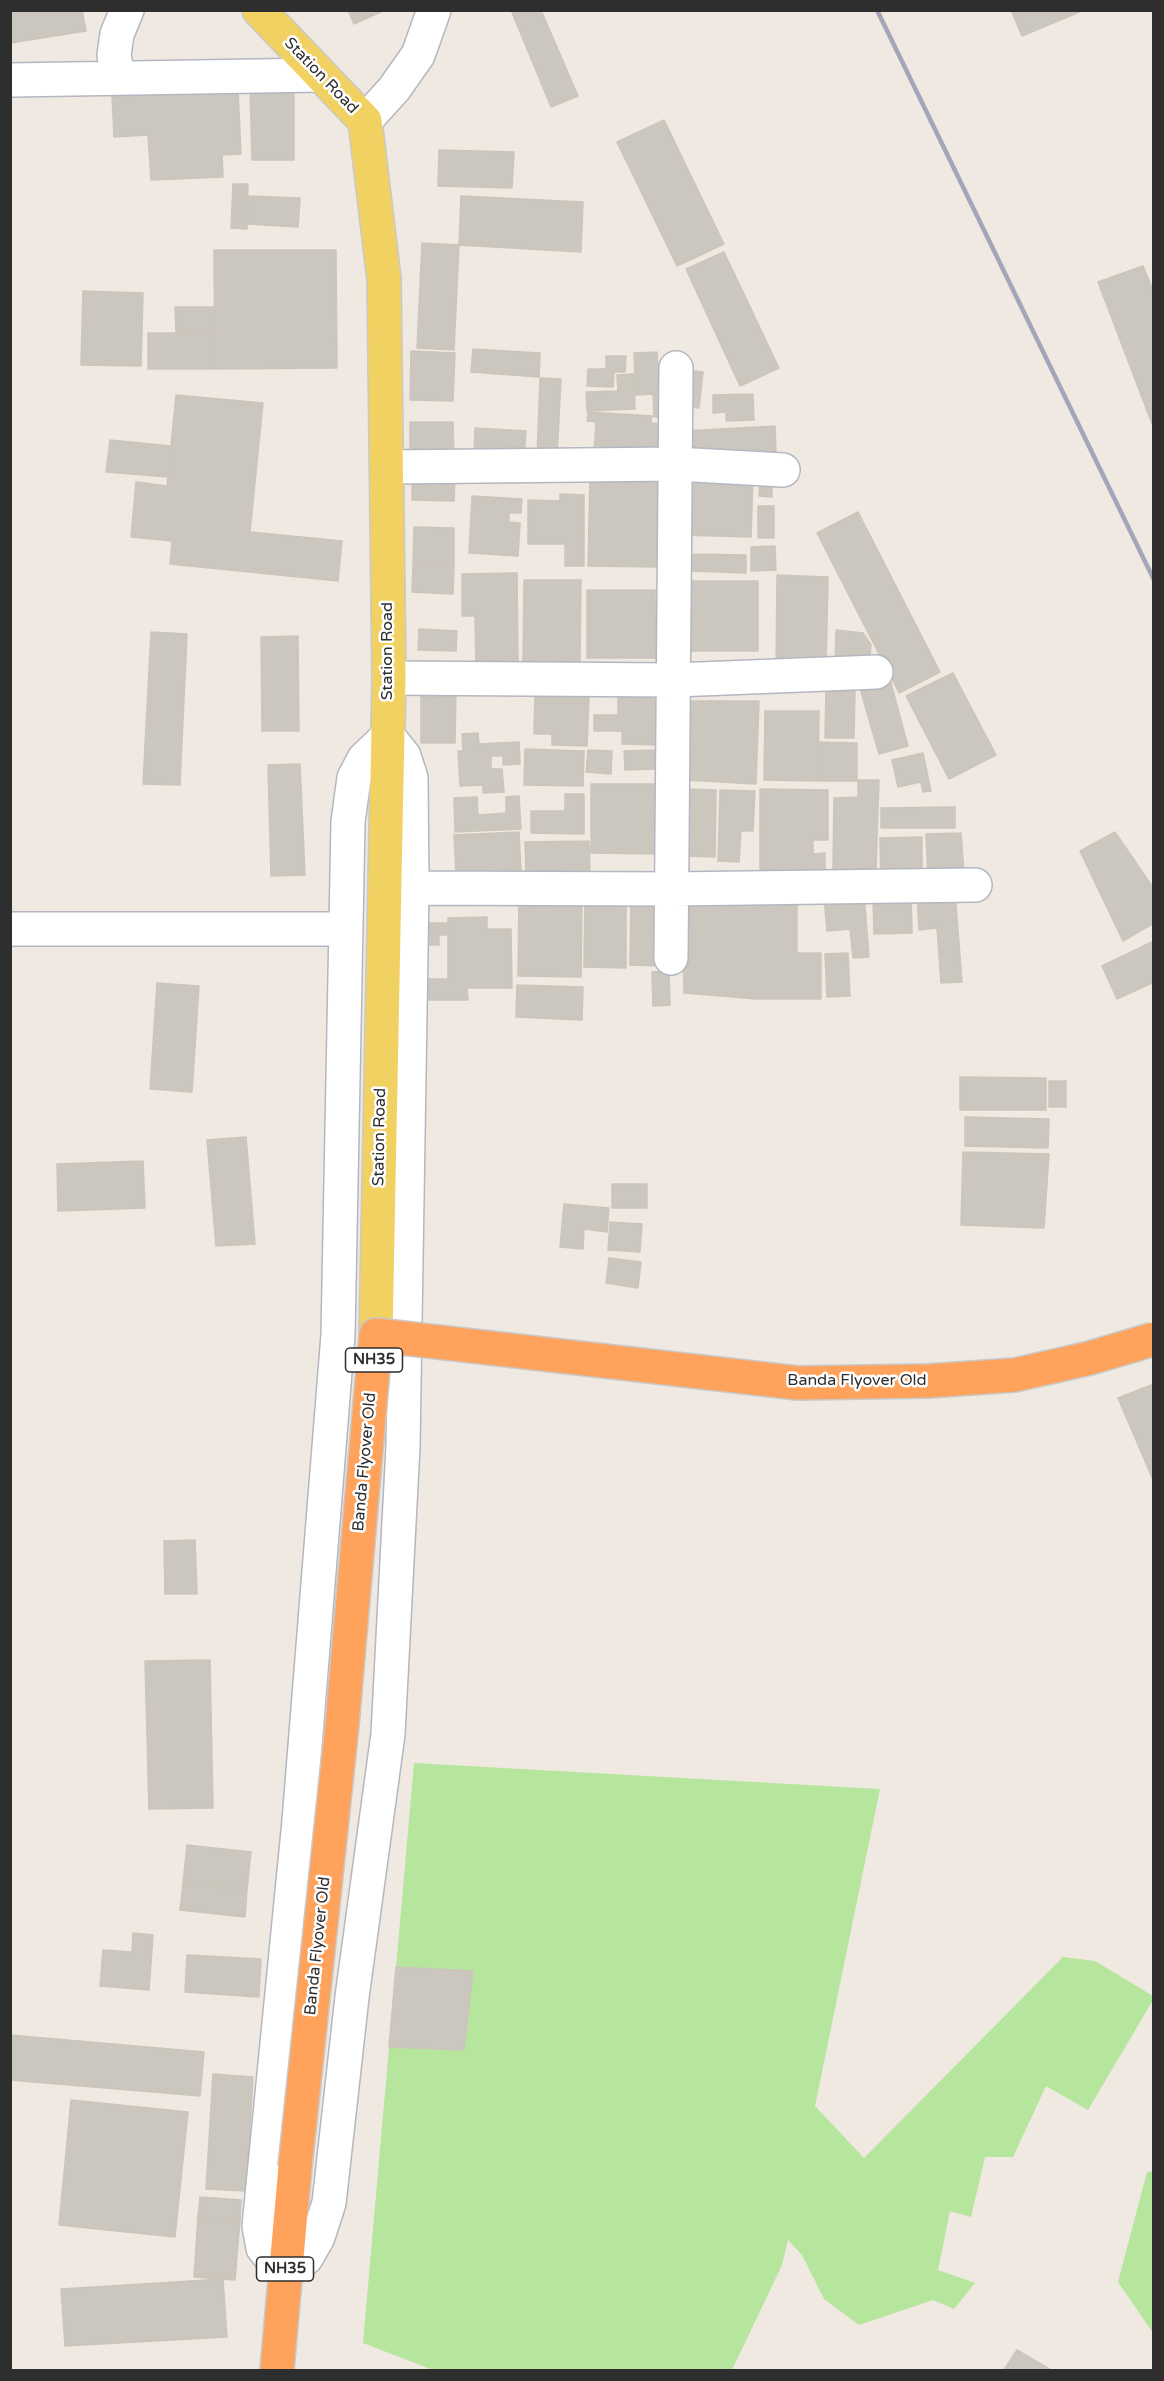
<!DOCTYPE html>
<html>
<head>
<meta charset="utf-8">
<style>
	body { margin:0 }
	#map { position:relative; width:1164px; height:2381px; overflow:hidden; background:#efe9e1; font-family:"Varela Round",sans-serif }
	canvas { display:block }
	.frame { position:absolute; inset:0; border:12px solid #2e2e2e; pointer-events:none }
</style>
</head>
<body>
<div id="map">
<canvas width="1164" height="2381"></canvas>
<div class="frame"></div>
</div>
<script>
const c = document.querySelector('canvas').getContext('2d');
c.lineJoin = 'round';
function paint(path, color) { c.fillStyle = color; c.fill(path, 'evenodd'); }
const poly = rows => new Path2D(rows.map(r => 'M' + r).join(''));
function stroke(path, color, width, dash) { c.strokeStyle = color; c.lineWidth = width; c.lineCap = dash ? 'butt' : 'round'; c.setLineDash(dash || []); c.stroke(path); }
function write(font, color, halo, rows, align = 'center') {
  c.font = font + ' "Varela Round",sans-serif'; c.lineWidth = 5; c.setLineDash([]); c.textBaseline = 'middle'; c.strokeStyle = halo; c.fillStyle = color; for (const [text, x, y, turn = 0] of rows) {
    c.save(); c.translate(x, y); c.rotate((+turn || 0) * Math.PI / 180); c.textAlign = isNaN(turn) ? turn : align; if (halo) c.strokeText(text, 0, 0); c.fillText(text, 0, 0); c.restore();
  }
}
const green = poly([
	[414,1763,880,1789,815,2106,864,2158,1063,1957,1095,1961,1153,1996,1153,2000,1088,2110,1046,2086,1013,2157,985,2157,971,2217,950,2211,938,2270,975,2283,954,2309,933,2300,859,2325,824,2299,802,2255,788,2240,782,2265,732,2370,433,2370,363,2343],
	[1153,2171,1154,2171,1153,2333,1118,2282,1147,2172]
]);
const building = poly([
	[10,10,82,10,86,31,10,43,10,10],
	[348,10,385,10,354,24,348,10],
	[511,10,541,10,578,96,551,107,511,10],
	[1011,10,1084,10,1022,36,1011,10],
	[250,88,294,88,294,160,252,160,250,88],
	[238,90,241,154,222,155,223,177,151,180,148,135,114,137,112,96,238,90],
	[664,120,724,244,677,266,617,142,664,120],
	[439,150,514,152,512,188,438,186,439,150],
	[233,184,248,184,247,229,231,228,233,184],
	[248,196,300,198,298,227,247,224,248,196],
	[461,196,583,202,581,252,459,245,461,196],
	[422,243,459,245,454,350,417,348,422,243],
	[214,250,336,250,337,368,215,369,214,250],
	[724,252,779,368,740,386,686,269,724,252],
	[1143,266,1154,293,1154,429,1098,282,1143,266],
	[83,291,143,293,141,366,81,365,83,291],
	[175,307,215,307,215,333,176,333,175,307],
	[148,333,215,333,215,369,148,369,148,333],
	[473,349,540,353,539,377,471,372,473,349],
	[411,351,455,353,453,401,410,400,411,351],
	[657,352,661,417,654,417,653,394,636,395,634,353,657,352],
	[606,356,626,356,625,372,614,372,613,387,587,386,588,369,606,369,606,356],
	[680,369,703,372,699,408,676,405,680,369],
	[634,374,635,409,587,411,586,392,618,391,617,375,634,374],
	[540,378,561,379,557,457,537,457,540,378],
	[753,394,754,420,726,421,726,412,713,413,713,395,753,394],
	[176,395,263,403,250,532,342,541,338,581,170,564,172,541,131,537,136,482,167,486,176,395],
	[588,412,652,416,651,423,659,424,656,458,594,453,596,422,587,421,588,412],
	[410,422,453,422,454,461,410,462,410,422],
	[775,426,776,453,686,459,684,431,775,426],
	[475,428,526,431,524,458,474,455,475,428],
	[110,440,171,446,168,477,106,472,110,440],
	[679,474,753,475,751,537,678,535,679,474],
	[412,475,455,476,454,501,412,500,412,475],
	[590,478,659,480,657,567,588,566,590,478],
	[760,481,772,481,772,497,759,496,760,481],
	[560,494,584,495,584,566,565,566,565,544,528,544,528,500,560,501,560,494],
	[472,496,522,499,521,513,509,513,509,522,520,523,518,556,469,553,472,496],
	[758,506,774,506,774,538,758,538,758,506],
	[858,512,940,672,899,693,817,533,858,512],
	[414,527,454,528,454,566,413,566,414,527],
	[775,546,776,570,751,571,751,547,775,546],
	[691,554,746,555,746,573,690,571,691,554],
	[413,566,454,566,453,594,412,592,413,566],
	[517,573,518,667,476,667,475,616,462,616,462,574,517,573],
	[777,575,828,577,826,669,776,671,777,575],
	[524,580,581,580,580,663,523,662,524,580],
	[687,581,758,581,758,651,687,651,687,581],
	[587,590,655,590,656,658,587,658,587,590],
	[419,629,457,631,456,651,418,650,419,629],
	[836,630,863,633,871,645,869,666,835,666,836,630],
	[151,632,187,634,180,785,143,784,151,632],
	[298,636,299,731,262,731,261,637,298,636],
	[953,673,996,755,949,779,906,696,953,673],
	[889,676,908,746,879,754,859,685,889,676],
	[618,684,657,684,657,745,622,744,622,731,594,731,594,715,618,715,618,684],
	[421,688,456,689,455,743,421,743,421,688],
	[826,688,855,688,854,738,825,738,826,688],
	[535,693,589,696,587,746,552,745,552,734,534,734,535,693],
	[689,701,759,701,756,784,686,780,689,701],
	[765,711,819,711,818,781,764,780,765,711],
	[478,733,479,744,519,742,520,764,503,765,503,756,491,756,491,769,502,769,504,792,483,793,483,785,460,786,458,751,463,751,462,734,478,733],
	[818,742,857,743,857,781,818,781,818,742],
	[525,749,584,751,583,786,524,785,525,749],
	[588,750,612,751,611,774,586,772,588,750],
	[655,750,655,769,625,770,624,751,655,750],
	[923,753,931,791,923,792,921,782,898,787,892,760,923,753],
	[300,764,305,875,271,876,268,765,300,764],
	[858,780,879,780,876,868,833,869,834,798,858,797,858,780],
	[591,784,658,784,657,854,591,853,591,784],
	[686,789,716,790,715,857,685,856,686,789],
	[760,789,828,790,828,840,813,840,813,854,825,853,825,877,807,877,808,869,786,869,786,874,760,874,760,789],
	[720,790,755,791,753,831,741,831,739,862,718,861,720,790],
	[565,794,584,794,584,834,531,833,531,811,565,811,565,794],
	[519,796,521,829,455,832,454,798,477,797,478,815,506,813,506,797,519,796],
	[955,807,955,828,881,828,881,808,955,807],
	[519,832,521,871,456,874,454,835,519,832],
	[1115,832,1154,889,1154,923,1123,941,1080,851,1115,832],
	[961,833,964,873,928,876,926,834,961,833],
	[922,837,922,879,881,881,880,838,922,837],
	[589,841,590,874,526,875,525,842,589,841],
	[955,892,962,982,941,983,937,928,919,930,917,894,955,892],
	[864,894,869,957,853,958,850,929,827,931,824,896,864,894],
	[911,894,912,933,874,934,873,895,911,894],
	[585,895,626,895,626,968,584,967,585,895],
	[519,898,582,899,581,977,518,976,519,898],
	[631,898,664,899,663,966,630,965,631,898],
	[682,902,797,903,797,953,821,953,821,999,757,999,684,993,682,902],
	[487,917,487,929,511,929,512,988,467,988,468,1000,416,1000,416,979,448,979,448,918,487,917],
	[411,923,447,923,447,935,439,935,439,945,412,945,411,923],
	[1154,941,1154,982,1117,999,1102,966,1154,941],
	[848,953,850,996,827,997,825,954,848,953],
	[669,971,670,1005,653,1006,652,972,669,971],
	[157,983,199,986,192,1092,150,1089,157,983],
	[517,985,583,987,582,1020,516,1017,517,985],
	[960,1077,1046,1078,1046,1110,960,1110,960,1077],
	[1049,1081,1066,1081,1066,1107,1049,1107,1049,1081],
	[965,1117,1049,1119,1048,1148,965,1146,965,1117],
	[246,1137,255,1244,216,1246,207,1140,246,1137],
	[963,1152,1049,1154,1044,1228,961,1225,963,1152],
	[143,1161,145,1208,58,1211,57,1164,143,1161],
	[612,1184,647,1184,647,1208,612,1208,612,1184],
	[564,1204,609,1208,607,1232,584,1229,583,1249,560,1247,564,1204],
	[610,1222,642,1224,640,1252,608,1250,610,1222],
	[609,1258,641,1262,638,1288,606,1283,609,1258],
	[1154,1384,1154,1482,1118,1398,1154,1384],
	[195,1540,197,1594,165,1594,164,1541,195,1540],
	[210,1660,213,1808,149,1809,145,1661,210,1660],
	[187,1845,251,1852,247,1890,183,1883,187,1845],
	[183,1883,247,1890,245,1917,180,1910,183,1883],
	[133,1933,153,1935,149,1990,100,1986,103,1950,132,1952,133,1933],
	[187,1955,261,1959,259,1997,185,1992,187,1955],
	[396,1967,473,1971,464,2050,389,2047,396,1967],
	[10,2035,204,2052,200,2096,10,2080,10,2035],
	[213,2074,253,2077,246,2191,206,2189,213,2074],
	[71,2100,188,2112,175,2237,59,2225,71,2100],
	[200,2197,241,2200,240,2220,198,2216,200,2197],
	[198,2216,240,2220,235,2280,194,2277,198,2216],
	[223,2279,227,2337,65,2346,61,2289,223,2279],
	[1017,2350,1051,2370,1004,2370,1017,2350]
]);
const minor = poly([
	[118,77,114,55,117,34,127,10],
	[10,80,320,75],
	[365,121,394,89,418,55,434,10],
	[387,467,676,464,783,470],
	[389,678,675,680,876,672],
	[388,736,404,756,411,778,412,888,403,1446,388,1734,352,1997,329,2203,318,2237,306,2258,284,2274,263,2248,259,2226,299,1821,338,1335,348,822,354,778,364,759,388,736],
	[412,888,672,889,975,885],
	[10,929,345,929],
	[671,958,676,368]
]);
const major = poly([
	[259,10,365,121,384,279,389,678,376,1335]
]);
const highway = poly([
	[277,2370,295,2167]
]);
const rail = poly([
	[877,10,1154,580]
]);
const highwayBridge = poly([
	[295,2167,342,1725,376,1335,798,1383,928,1381,1015,1375,1090,1358,1154,1339]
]);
const shields = [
	[374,1360,57],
	[285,2269,57]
];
const shieldNames = [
	["NH35",374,1360],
	["NH35",285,2269]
];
const streetNames = [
	["Station Road",321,76,46],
	["Station Road",388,651,-90],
	["Station Road",380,1137,-89],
	["Banda Flyover Old",857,1381],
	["Banda Flyover Old",365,1462,-85],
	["Banda Flyover Old",318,1946,-84]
];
paint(green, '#b6e59e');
paint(building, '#cbc7bf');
stroke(building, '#cbc5ba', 1.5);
stroke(minor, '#b4b7c1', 36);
stroke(major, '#c9c9c9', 36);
stroke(highway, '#c9c9c9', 36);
stroke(minor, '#fff', 33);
stroke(major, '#f2d163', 33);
stroke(highway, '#ffa35c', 33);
stroke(rail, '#a3a6b8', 4.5);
stroke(highwayBridge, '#c9c9c9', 36, []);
stroke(highwayBridge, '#ffa35c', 33);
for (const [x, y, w] of shields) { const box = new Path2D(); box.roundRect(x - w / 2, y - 12, w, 24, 4.5); c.fillStyle = '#fff'; c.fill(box); stroke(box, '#2e2e2e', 1.5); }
write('bold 15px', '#2e2e2e', null, shieldNames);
write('16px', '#2e2e2e', '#fff', streetNames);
</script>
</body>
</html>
